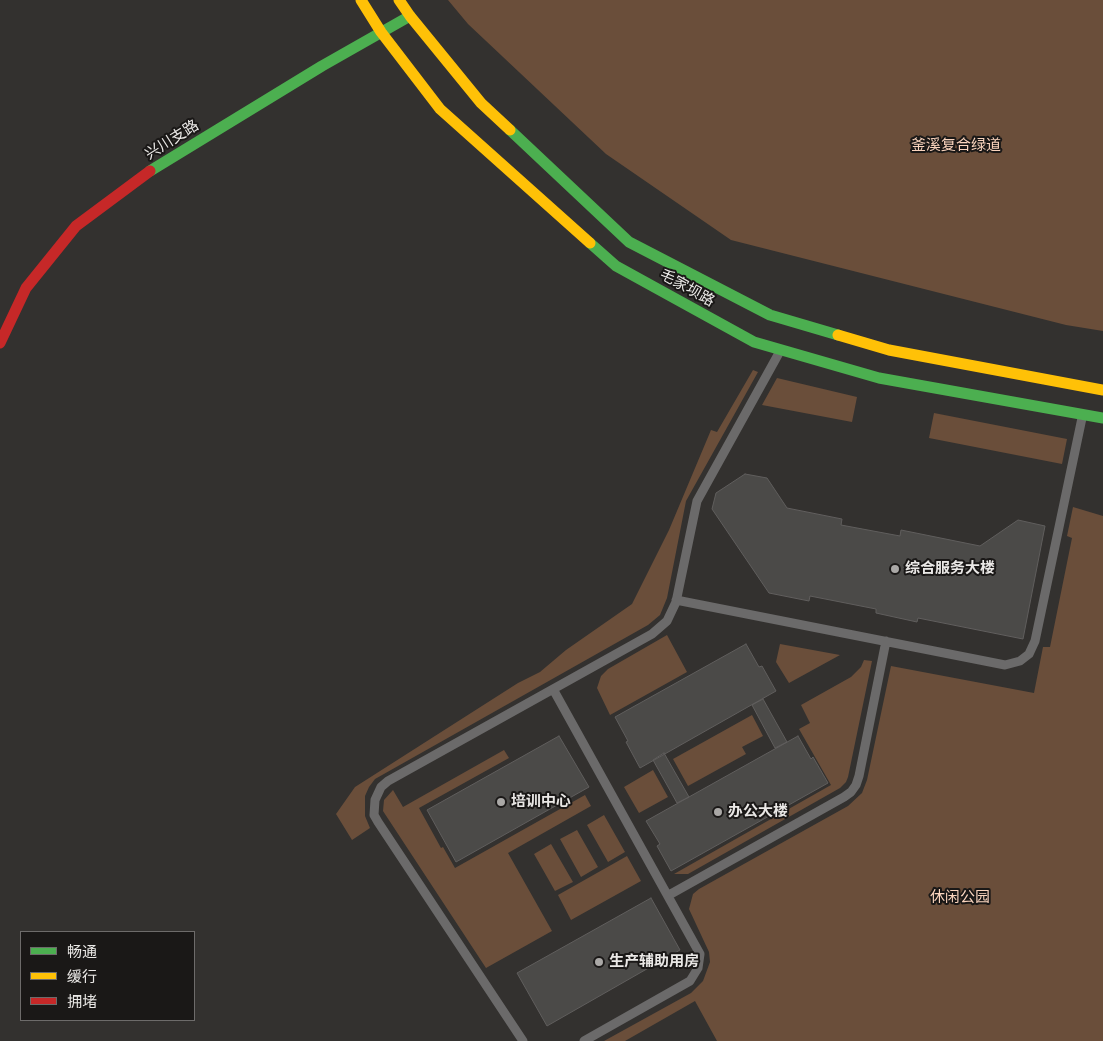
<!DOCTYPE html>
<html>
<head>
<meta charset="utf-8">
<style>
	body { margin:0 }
	#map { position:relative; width:1103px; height:1041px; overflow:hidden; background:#33312f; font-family:Montserrat,"Noto Sans SC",sans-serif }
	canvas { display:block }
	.legend { position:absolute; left:20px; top:931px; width:175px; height:90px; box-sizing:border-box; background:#1a1817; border:1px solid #6d6b6a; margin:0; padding:6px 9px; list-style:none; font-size:15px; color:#eae8e6 }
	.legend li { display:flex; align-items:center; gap:10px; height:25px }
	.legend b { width:25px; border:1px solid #6d6b6a }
</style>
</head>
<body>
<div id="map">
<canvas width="1103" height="1041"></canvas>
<ul class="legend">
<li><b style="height:6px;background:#4caf50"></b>畅通</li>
<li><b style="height:6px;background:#ffc107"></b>缓行</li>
<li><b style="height:6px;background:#c62828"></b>拥堵</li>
</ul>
</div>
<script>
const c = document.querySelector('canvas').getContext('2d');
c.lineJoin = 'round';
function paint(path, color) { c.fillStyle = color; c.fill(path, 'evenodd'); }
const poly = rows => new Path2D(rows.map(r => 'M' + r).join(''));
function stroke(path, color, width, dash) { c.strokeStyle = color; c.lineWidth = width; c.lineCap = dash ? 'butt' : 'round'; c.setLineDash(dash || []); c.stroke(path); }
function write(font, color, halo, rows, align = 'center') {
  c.font = font + ' Montserrat,"Noto Sans SC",sans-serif'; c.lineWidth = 4; c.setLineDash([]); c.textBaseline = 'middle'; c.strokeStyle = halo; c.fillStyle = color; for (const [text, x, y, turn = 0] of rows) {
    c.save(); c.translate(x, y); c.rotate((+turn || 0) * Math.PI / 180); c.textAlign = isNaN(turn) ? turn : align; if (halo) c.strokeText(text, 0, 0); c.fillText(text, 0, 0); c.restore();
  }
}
const green = poly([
	[448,0,1103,0,1103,331,1066,325,731,240,606,154,468,24],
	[753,370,758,372,686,501,667,598,660,615,648,625,375,779,369,787,365,796,365,816,370,828,352,840,336,814,355,787,518,683,540,672,566,650,632,604,669,530,711,430,717,432],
	[777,378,857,397,852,422,762,405],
	[934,413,1067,439,1062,464,929,438],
	[1073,507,1103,516,1103,1041,717,1041,695,1001,625,1041,604,1041,691,993,703,981,710,962,709,952,689,909,693,894,699,889,848,806,862,793,867,780,891,666,1034,693,1043,647,1050,647,1072,538,1067,536],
	[667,635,687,672,610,715,597,688,601,676,608,669],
	[780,644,840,655,789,683,776,662],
	[864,660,872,661,848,777,846,782,840,788,688,874,674,874,831,785,799,729,810,723,801,705,851,677,861,667],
	[752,715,763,736,742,747,746,754,688,786,673,759],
	[504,750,509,758,419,808,441,848,443,847,455,868,585,795,591,806,508,853,552,931,486,968,383,811,384,800,393,790,403,807],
	[653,770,668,797,639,813,624,787],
	[604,815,625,852,608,862,587,825],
	[577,830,598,867,581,877,560,839],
	[551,844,573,882,555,891,534,854],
	[627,856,641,881,571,920,558,895]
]);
const building = poly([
	[745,474,767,478,787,508,842,519,841,525,900,536,901,530,980,546,1018,520,1045,526,1023,639,918,618,917,622,876,613,876,609,810,596,809,601,769,593,712,509,716,493,745,474],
	[746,644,759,667,762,666,776,691,640,768,626,742,628,741,615,717,746,644],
	[763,699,787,742,775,748,752,705,763,699],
	[559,736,589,787,456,862,427,810,559,736],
	[798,736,811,759,813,757,828,783,671,871,657,846,660,844,646,821,798,736],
	[664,753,689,797,677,803,653,760,664,753],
	[651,898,680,950,547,1026,517,973,651,898]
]);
const lane = poly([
	[676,600,1005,665,1020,661,1029,654,1035,641,1082,418],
	[553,689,700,954,698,968,690,981,584,1041],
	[669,895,844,797,851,792,856,785,859,776,886,641],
	[523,1041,378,822,374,815,375,800,381,787,388,781,652,634,667,621,676,602,697,501,779,353]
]);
const fast = poly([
	[510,130,629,242,770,315,838,335],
	[150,171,322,66,410,16],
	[590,243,616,266,754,342,879,378,1103,418]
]);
const slow = poly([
	[361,0,381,32,440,109,590,243],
	[399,0,410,16,481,103,510,130],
	[838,335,889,350,1103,390]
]);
const jam = poly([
	[0,343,26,288,76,226,150,171]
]);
const markers = [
	[895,569,5,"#aaa8a6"],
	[501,802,5,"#aaa8a6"],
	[718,812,5,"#aaa8a6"],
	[599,962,5,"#aaa8a6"]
];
const streetNames = [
	["兴川支路",172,140,-32],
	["毛家坝路",687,288,29]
];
const parkNames = [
	["釜溪复合绿道",956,146],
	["休闲公园",960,898]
];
const poiNames = [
	["综合服务大楼",905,569],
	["培训中心",511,802],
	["办公大楼",728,812],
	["生产辅助用房",609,962]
];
paint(green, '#6a4e3a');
paint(building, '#4b4a48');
stroke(building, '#605e5d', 1);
stroke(lane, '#6b6a6a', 9);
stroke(fast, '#4caf50', 11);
stroke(slow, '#ffc107', 11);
stroke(jam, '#c62828', 11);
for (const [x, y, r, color] of markers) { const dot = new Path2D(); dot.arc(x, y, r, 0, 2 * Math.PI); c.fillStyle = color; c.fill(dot); stroke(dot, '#1a1817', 2); }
write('15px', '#eae8e6', '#1a1817', streetNames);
write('15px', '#fbd5be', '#1a1817', parkNames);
write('bold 15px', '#eae8e6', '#1a1817', poiNames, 'left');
</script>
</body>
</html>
